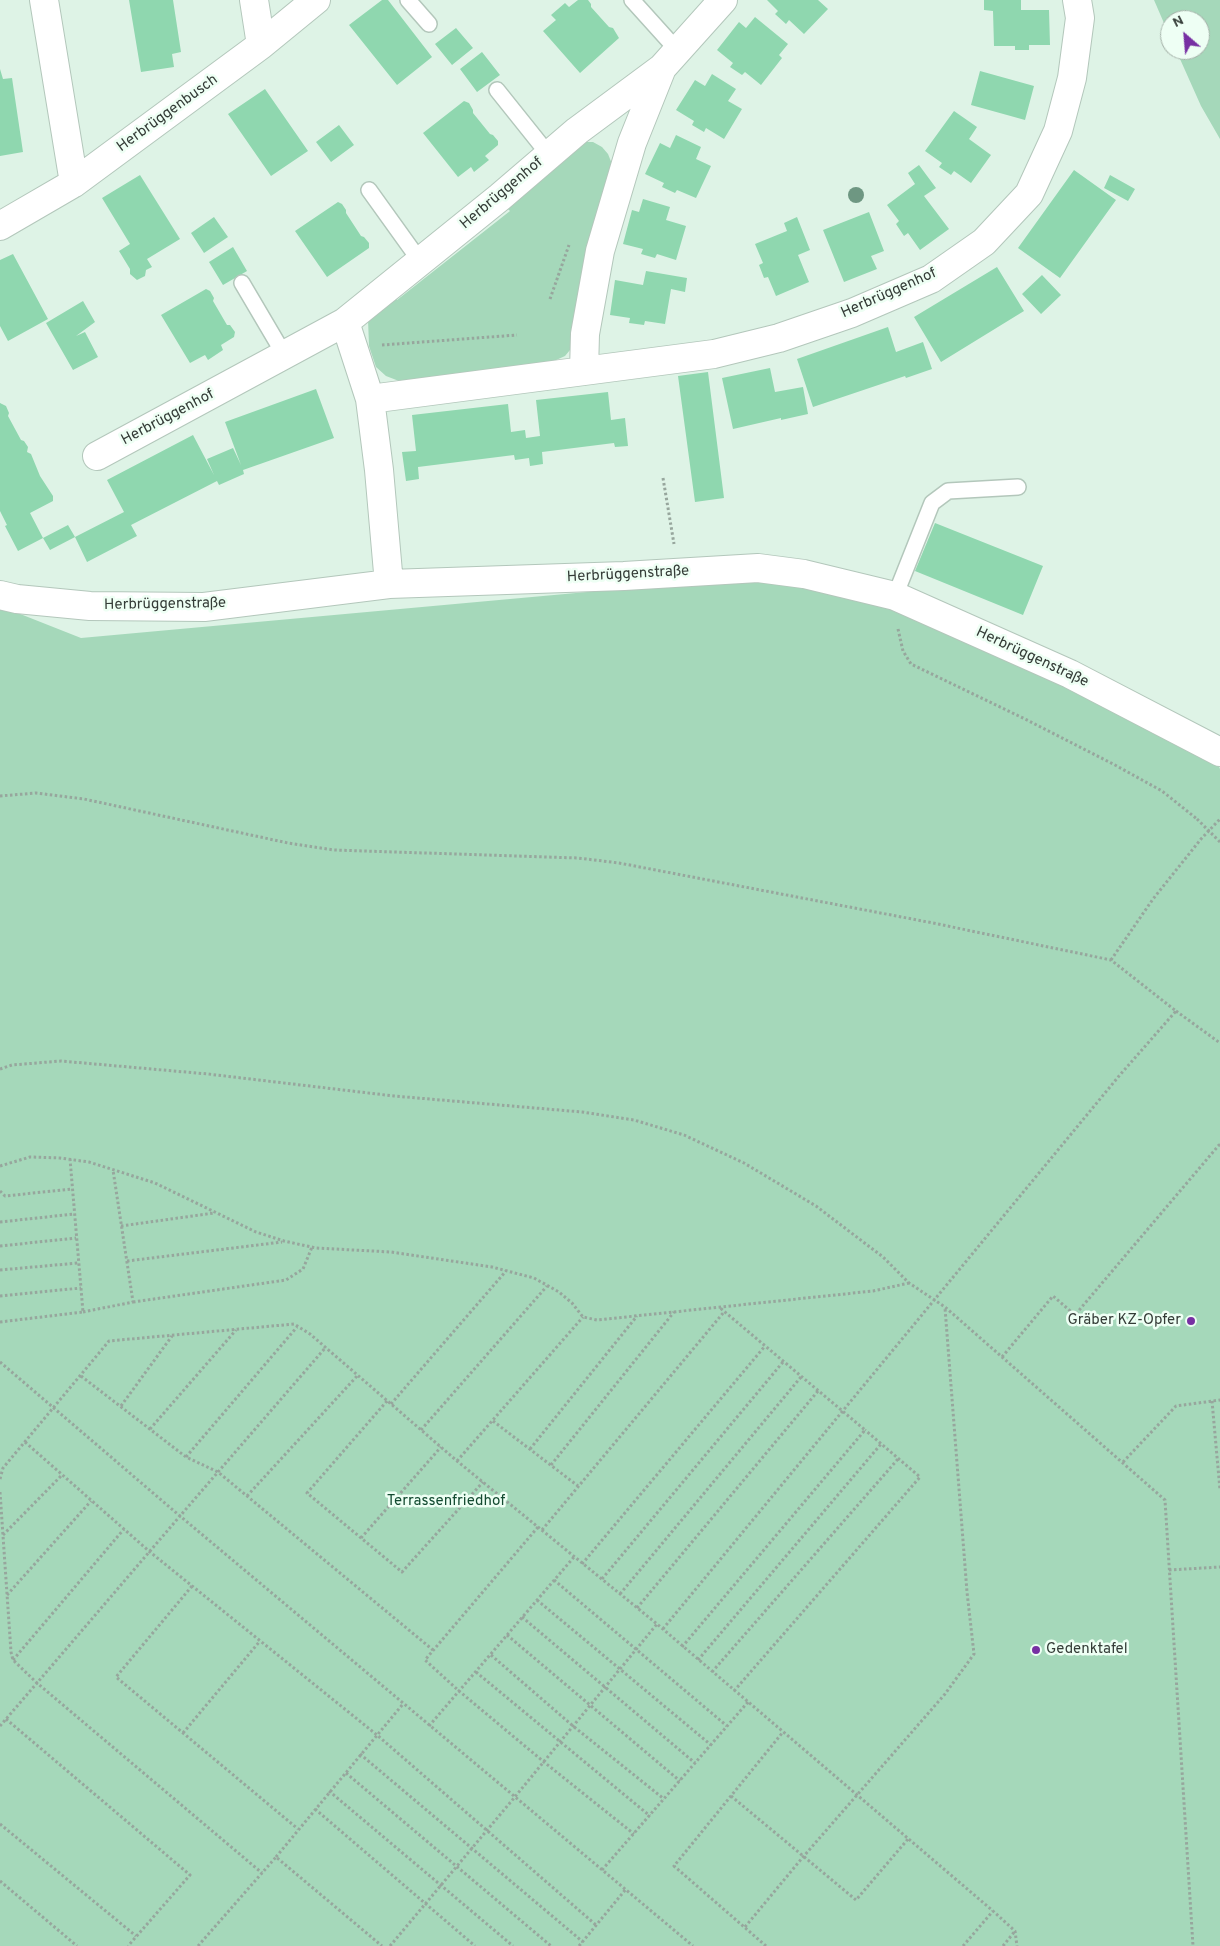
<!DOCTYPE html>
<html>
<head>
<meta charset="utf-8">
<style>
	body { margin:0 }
	#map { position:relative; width:1220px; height:1946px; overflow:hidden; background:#def3e6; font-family:Overpass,sans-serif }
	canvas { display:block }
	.north { position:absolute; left:1160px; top:10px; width:50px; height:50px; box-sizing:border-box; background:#eefff4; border:1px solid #a4b1a8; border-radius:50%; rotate:333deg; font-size:14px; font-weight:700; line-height:20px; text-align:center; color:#343c37 }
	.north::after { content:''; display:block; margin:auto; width:18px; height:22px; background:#7730a3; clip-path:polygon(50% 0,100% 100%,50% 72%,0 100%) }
</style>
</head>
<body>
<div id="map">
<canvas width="1220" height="1946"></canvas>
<div class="north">N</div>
</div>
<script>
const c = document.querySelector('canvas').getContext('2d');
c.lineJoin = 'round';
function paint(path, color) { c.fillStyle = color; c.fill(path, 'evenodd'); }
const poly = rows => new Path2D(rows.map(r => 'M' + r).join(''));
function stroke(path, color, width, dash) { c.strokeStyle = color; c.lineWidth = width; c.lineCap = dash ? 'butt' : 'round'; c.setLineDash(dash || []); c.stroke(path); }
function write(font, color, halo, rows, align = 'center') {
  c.font = font + ' Overpass,sans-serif'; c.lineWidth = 5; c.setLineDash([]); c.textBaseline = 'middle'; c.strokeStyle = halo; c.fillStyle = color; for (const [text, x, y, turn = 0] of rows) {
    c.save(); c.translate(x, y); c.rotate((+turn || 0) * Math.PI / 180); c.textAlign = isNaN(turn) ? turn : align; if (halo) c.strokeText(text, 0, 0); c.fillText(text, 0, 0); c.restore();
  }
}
const green = poly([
	[1154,0,1220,0,1220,139,1201,106,1176,50,1200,50,1200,20,1170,20,1170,37],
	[581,142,593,142,602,147,608,154,612,164,570,350,565,356,554,361,399,381,386,376,376,367,369,346,368,319,392,292,397,300,510,211,504,205],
	[796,573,971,635,1213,753,1220,769,1220,1946,0,1946,0,606,81,638]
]);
const building = poly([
	[129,0,173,0,181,52,172,54,174,67,141,72],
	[382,0,388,0,432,57,397,85,349,25],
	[578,0,588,0,591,4,591,7,609,27,613,28,619,38,580,73,543,31,556,20,551,15,565,3,569,7],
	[767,0,818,0,828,9,804,34,789,20,786,24,775,14,778,11],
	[984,0,1021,0,1021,10,1049,10,1050,45,1029,45,1029,50,1015,50,1015,46,994,46,993,11,984,10],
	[755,17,788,44,779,55,782,58,761,85,745,72,742,75,730,67,733,63,717,50,739,22,746,28],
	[456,28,473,48,452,65,435,44],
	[482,52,500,75,477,92,460,69],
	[0,69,3,79,12,78,23,152,0,156],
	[980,71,1034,86,1025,120,971,105],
	[712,74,736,89,728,101,742,109,724,139,706,128,704,132,692,125,694,121,676,110,695,80,705,86],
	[265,89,308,151,271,176,228,114],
	[464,101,469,103,473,110,473,113,490,134,493,135,498,141,498,145,485,156,489,160,474,172,471,167,458,177,423,133],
	[954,111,977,127,969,139,991,155,971,183,954,171,951,175,939,167,942,163,925,151],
	[339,125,354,145,331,162,316,142],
	[676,135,701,147,696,159,711,166,696,198,677,190,675,193,662,187,664,183,645,174,660,143,670,148],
	[919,165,936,188,924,196,949,229,920,250,908,233,904,236,896,224,899,221,887,205,915,184,908,173],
	[1074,170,1116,200,1060,278,1018,248],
	[140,175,180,239,147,259,152,267,146,270,145,276,137,280,130,274,130,269,119,251,130,244,102,198],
	[1110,175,1135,189,1128,201,1104,188],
	[643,199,670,207,666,220,686,226,676,260,657,254,655,258,641,254,643,249,623,244,632,210,639,212],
	[338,202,342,204,346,210,346,213,361,236,364,237,369,243,369,248,327,277,295,231],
	[869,212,884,251,871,256,877,269,844,282,823,230],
	[214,217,228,237,204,253,191,233],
	[797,217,810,250,798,255,809,282,776,296,768,277,764,278,759,265,763,263,755,244,787,231,784,223],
	[233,247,247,271,223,285,209,262],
	[13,254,48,319,8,341,0,326,0,260],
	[997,267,1024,311,941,362,914,317],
	[646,271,687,278,685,292,671,289,665,324,645,321,644,325,629,323,630,318,610,315,615,280,643,285],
	[1042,275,1061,295,1041,314,1022,294],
	[206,289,210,291,214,298,213,301,227,325,230,325,235,332,234,337,221,345,223,350,208,360,205,355,190,363,161,315],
	[83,301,95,322,76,336,85,332,98,357,73,370,46,323],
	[888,327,896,352,923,342,932,369,906,378,905,376,813,407,797,359],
	[770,368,775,392,803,387,808,414,781,420,781,418,733,429,722,378],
	[708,372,724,498,695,502,678,376],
	[316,389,334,438,243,470,244,474,219,485,217,481,131,525,137,536,87,562,75,537,124,512,107,480,193,435,214,475,207,459,233,448,241,465,225,422],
	[608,392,611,420,625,418,628,446,615,447,614,443,542,452,543,464,530,466,529,458,515,460,514,455,418,467,419,479,406,481,402,452,416,451,412,415,508,404,511,432,525,430,526,438,540,436,536,400],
	[0,403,6,406,9,413,8,416,21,440,24,441,28,447,27,452,31,454,40,476,53,496,53,501,30,513,43,538,18,551,5,526,7,525,0,511],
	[935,523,1043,566,1023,615,915,571],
	[68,525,75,537,50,550,43,538]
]);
const path = poly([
	[550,299,569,245],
	[382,345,517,335],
	[663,478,674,544],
	[898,629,903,651,911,664,1025,719,1115,765,1162,791,1197,819],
	[0,796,36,793,84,799,288,843,334,850,578,858,619,863,933,923,1111,960,1176,1011,1119,1076,662,1630],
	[1111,960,1153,899,1201,839,1220,819],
	[1176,1011,1220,1043],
	[0,1069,12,1065,61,1061,208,1074,394,1096,582,1112,634,1120,684,1135,744,1163,816,1206,883,1257,909,1283,945,1307,1165,1500,1193,1946],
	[0,1166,30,1157,60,1158,89,1162,155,1183,256,1232,284,1241,316,1248,391,1252,492,1267,534,1278,559,1292,572,1303,583,1317,597,1320,873,1291,909,1283],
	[0,1191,5,1196,72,1189],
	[0,1222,74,1214],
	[121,1226,214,1213],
	[0,1246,76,1238],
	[127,1261,282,1242],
	[0,1270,78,1263],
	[0,1296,81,1288],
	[133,1302,286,1280,303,1269,312,1247],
	[83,1312,133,1302,113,1170],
	[0,1322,83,1312,70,1159],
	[1002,1357,1053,1296,1075,1315,1219,1145,1220,1146],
	[0,1362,180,1516,326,1347],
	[81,1376,186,1457,218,1472,433,1650],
	[387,1401,307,1493,402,1572,483,1482],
	[1212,1401,1220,1490],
	[391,1404,506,1271],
	[121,1406,172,1336],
	[493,1421,578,1486],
	[150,1429,236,1330],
	[421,1430,547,1286],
	[25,1442,150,1552,377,1735,596,1925],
	[530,1449,637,1316],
	[186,1457,297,1327],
	[457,1461,583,1317],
	[1123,1462,1176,1406,1220,1400],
	[551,1465,674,1312],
	[0,1479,3,1468,109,1341,294,1324,310,1334,457,1461,657,1624,993,1911,1015,1931,1017,1946],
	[0,1492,11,1652,13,1660,37,1683,180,1516,693,1946],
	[247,1496,358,1375],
	[538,1527,425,1660,459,1691,544,1762,634,1834],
	[542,1530,724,1312],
	[3,1535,62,1475],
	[361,1538,441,1447],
	[582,1564,765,1346],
	[1169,1570,1220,1567],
	[602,1579,783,1362],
	[554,1580,727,1726],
	[192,1586,116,1677,298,1829],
	[620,1594,801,1377],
	[7,1595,91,1501],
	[537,1600,711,1745],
	[637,1608,818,1391],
	[522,1617,695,1763],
	[507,1635,680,1781],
	[682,1647,865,1430,719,1307],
	[491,1655,573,1726,664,1799],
	[13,1660,124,1529],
	[698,1660,881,1444],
	[476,1672,650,1816],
	[712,1672,898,1459],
	[734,1691,920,1477,865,1430],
	[6,1719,190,1875,128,1946],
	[0,1726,37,1683,262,1873],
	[429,1726,574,1557],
	[183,1733,260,1641],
	[360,1754,583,1942],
	[346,1773,551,1946],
	[329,1791,513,1946],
	[731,1796,856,1900,908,1839],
	[315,1809,475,1946],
	[0,1824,136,1936],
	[276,1857,403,1704],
	[602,1870,748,1702],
	[0,1881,77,1946],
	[745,1927,803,1857,945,1694,974,1654,967,1592,945,1308],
	[198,1946,276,1857,382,1946],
	[390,1946,514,1798,657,1624],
	[579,1946,626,1889],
	[766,1946,674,1866,783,1732],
	[963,1946,993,1911],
	[1003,1946,1015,1931]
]);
const service = poly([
	[408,0,429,24],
	[632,0,678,51],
	[497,90,549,155],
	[369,190,420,261],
	[242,283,285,356],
	[895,596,932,503,948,491,1018,487]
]);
const minor = poly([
	[44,0,74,183],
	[254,0,261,45],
	[0,226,74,183,261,45,316,0],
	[345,322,370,399],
	[584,371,585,334,600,251,632,143,662,68],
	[97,456,345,322,500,197,577,131,662,68,723,0],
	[389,584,379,470,370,399,714,354,779,338,852,313,931,279,984,242,1029,194,1058,131,1072,78,1080,18,1077,0],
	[0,595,17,599,90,606,204,607,389,584,624,576,758,568,804,574,895,596,1070,674,1220,752]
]);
const pathBridge = poly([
	[1197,819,1220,842]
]);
const trees = [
	[856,195]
];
const markers = [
	[1191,1321,5,"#7730a3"],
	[1036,1650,5,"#7730a3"]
];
const streetNames = [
	["Herbrüggenbusch",168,114,-36],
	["Herbrüggenhof",502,194,-40],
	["Herbrüggenhof",889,294,-24],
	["Herbrüggenhof",168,418,-28],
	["Herbrüggenstraße",628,575,-3],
	["Herbrüggenstraße",165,605,-1],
	["Herbrüggenstraße",1032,658,25]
];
const poiNames = [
	["Gräber KZ-Opfer",1181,1321],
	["Gedenktafel",1046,1650,"left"]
];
const parkNames = [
	["Terrassenfriedhof",446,1502]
];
paint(green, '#a5d8ba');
paint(building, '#8fd7af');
stroke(service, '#b3c7bb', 18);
stroke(minor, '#b3c7bb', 30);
stroke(path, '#97a69d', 3, [2.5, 2.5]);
stroke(service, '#fff', 15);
stroke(minor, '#fff', 28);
stroke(pathBridge, '#97a69d', 3, [2.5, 2.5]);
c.fillStyle = '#6e9782';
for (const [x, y] of trees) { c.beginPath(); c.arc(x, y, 8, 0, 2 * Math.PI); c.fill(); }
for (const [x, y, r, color] of markers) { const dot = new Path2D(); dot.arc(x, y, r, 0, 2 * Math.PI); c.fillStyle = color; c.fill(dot); stroke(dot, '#eefff4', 2); }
write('15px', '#343c37', '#eefff4', streetNames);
write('15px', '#343c37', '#eefff4', poiNames, 'right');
write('15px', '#134b31', '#eefff4', parkNames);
</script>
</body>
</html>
